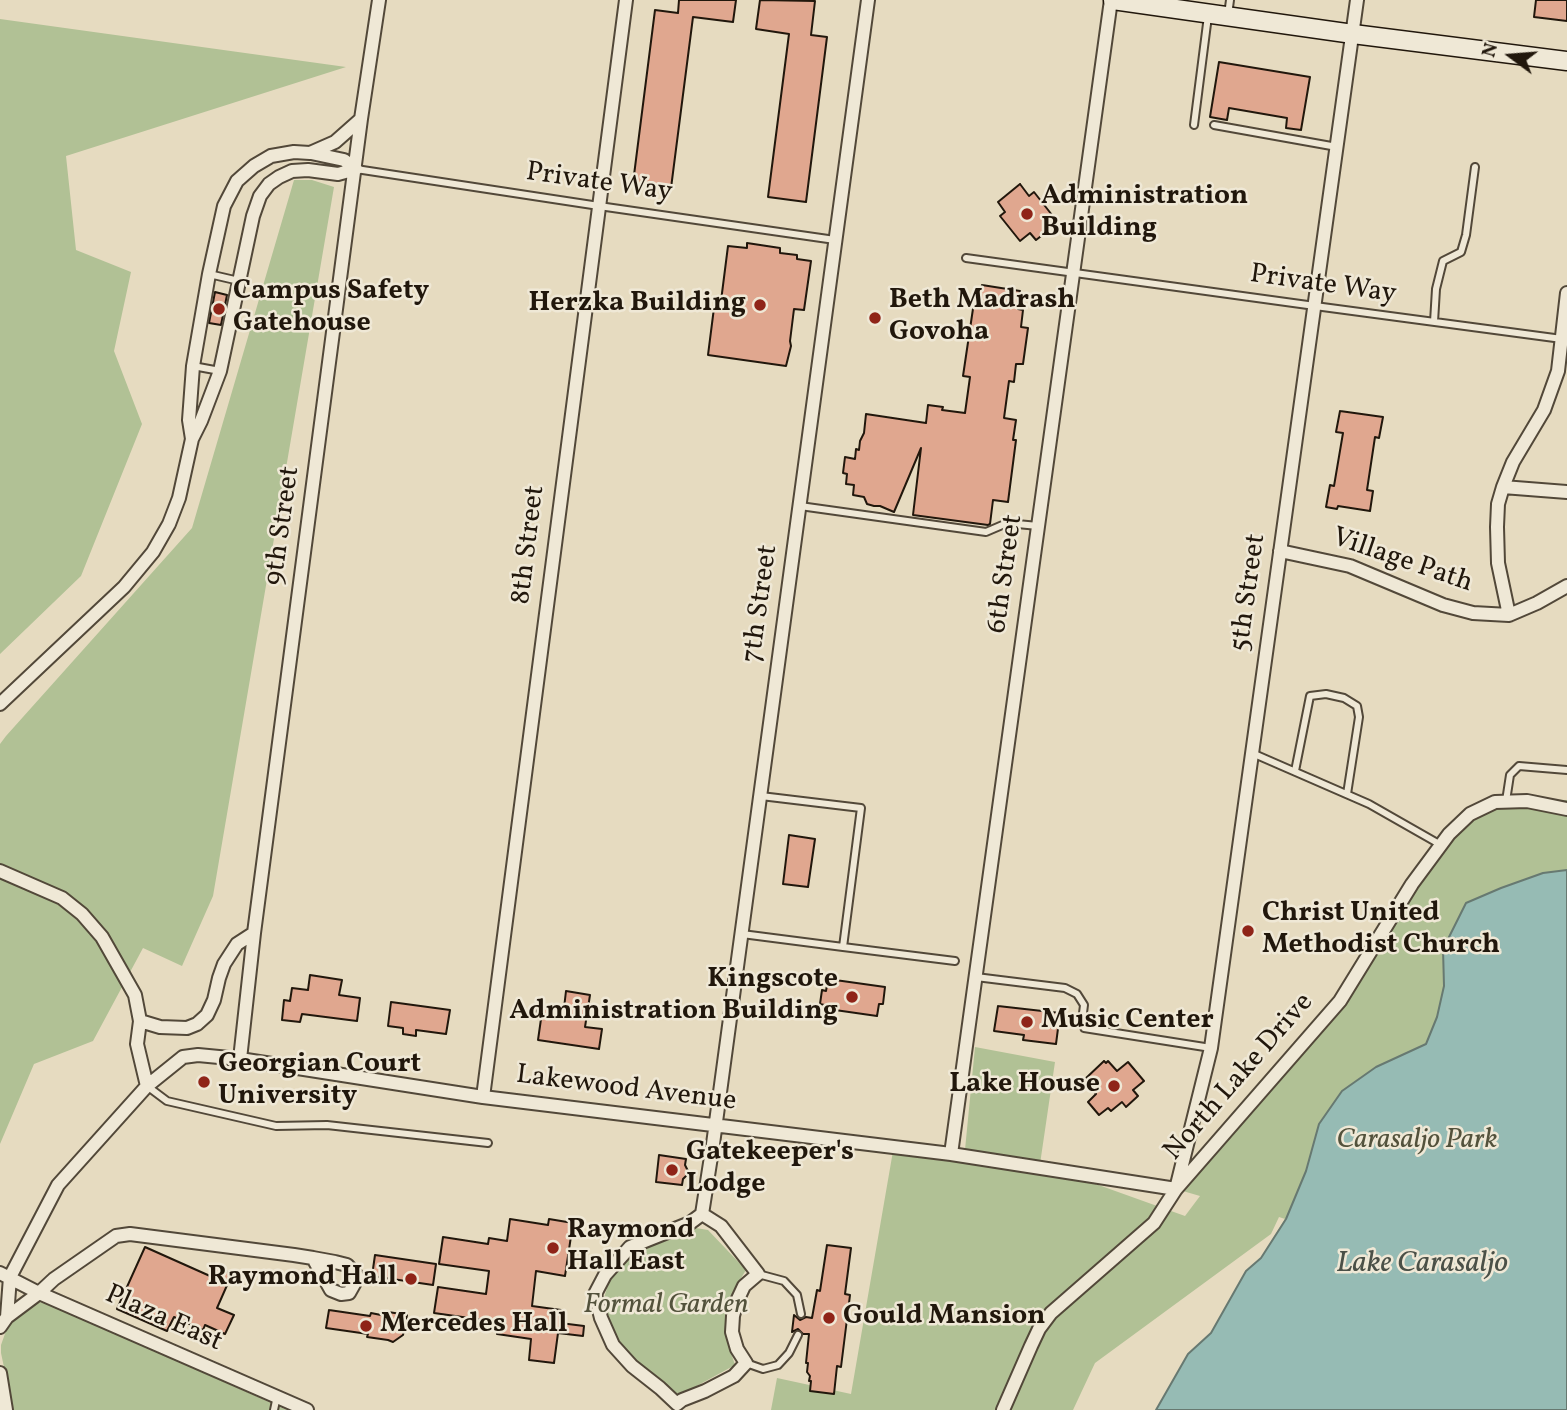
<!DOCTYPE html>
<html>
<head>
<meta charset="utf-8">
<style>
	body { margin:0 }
	#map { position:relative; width:1567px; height:1410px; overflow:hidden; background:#e6dbc0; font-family:Vollkorn,serif }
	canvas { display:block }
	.north { position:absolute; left:1476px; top:21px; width:70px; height:70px; -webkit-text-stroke:5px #efe8d6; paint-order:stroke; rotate:286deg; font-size:19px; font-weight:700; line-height:28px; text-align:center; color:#21170c }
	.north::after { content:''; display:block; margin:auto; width:24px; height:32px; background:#21170c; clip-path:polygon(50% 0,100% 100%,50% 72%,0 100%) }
</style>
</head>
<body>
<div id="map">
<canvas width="1567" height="1410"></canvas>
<div class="north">N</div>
</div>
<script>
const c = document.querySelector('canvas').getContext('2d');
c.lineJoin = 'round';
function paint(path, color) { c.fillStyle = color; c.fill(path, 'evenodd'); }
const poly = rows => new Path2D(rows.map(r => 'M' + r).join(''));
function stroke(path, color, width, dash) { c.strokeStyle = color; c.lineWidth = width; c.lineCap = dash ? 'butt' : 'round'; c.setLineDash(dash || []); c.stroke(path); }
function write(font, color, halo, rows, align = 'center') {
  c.font = font + ' Vollkorn,serif'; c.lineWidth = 5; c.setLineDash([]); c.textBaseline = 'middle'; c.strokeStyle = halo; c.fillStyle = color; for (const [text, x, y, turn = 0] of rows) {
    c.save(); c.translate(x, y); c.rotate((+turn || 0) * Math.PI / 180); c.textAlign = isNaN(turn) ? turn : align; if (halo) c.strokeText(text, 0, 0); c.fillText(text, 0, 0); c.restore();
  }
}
const green = poly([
	[0,19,346,67,66,156,76,250,131,272,114,351,142,424,81,576,0,654],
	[294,180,312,180,334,187,213,896,182,966,143,948,93,1041,34,1064,0,1144,0,744,6,736,192,528],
	[1504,799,1567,800,1567,1410,1156,1410,1188,1354,1211,1333,1246,1271,1261,1258,1285,1219,1279,1217,1271,1234,1095,1363,1073,1410,771,1410,777,1378,851,1394,893,1151,964,1160,975,1047,1055,1062,1040,1164,1185,1216,1200,1196,1176,1189,1331,1011,1449,834],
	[696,1228,708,1230,746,1270,733,1291,725,1316,727,1341,735,1365,682,1394,672,1393,623,1351,607,1320,604,1298,610,1278,634,1252],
	[45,1302,287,1410,13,1410,1,1353,1,1345,7,1328,16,1316,34,1303]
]);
const water = poly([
	[1567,870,1567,1410,1156,1410,1188,1354,1211,1333,1246,1271,1261,1258,1286,1219,1306,1171,1319,1124,1342,1091,1376,1067,1426,1044,1437,1017,1444,986,1443,949,1466,903,1501,888,1543,873,1567,870]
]);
const building = poly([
	[679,0,736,0,733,22,693,17,671,188,633,183,655,10,678,13,679,0],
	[760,0,815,1,811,35,827,37,806,202,768,197,789,34,756,29,760,0],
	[1536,0,1567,0,1567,21,1534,17,1536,0],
	[1219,62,1310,77,1301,130,1286,128,1287,118,1229,108,1227,120,1210,117,1219,62],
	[1020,184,1029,196,1034,192,1052,215,1043,222,1049,230,1036,240,1030,233,1020,241,1000,216,1005,212,998,202,1020,184],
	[747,243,780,248,780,253,797,255,797,259,811,261,804,310,794,309,790,341,791,346,786,366,708,355,715,300,721,301,728,246,747,248,747,243],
	[982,285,1020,291,1018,309,1023,310,1021,327,1028,328,1023,364,1016,364,1014,382,1009,381,1004,418,1016,420,1013,440,1016,440,1008,502,993,500,990,524,988,525,913,515,921,448,894,512,880,506,874,506,867,504,864,497,853,495,854,485,846,484,847,474,843,473,845,457,855,459,856,449,859,450,860,441,864,433,866,414,926,423,928,405,943,407,942,410,965,413,970,377,963,376,974,302,979,303,982,285],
	[215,292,227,295,221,325,209,323,215,292],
	[1340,411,1383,417,1379,438,1375,437,1367,490,1373,491,1370,511,1338,506,1337,509,1326,507,1330,485,1334,486,1343,433,1336,432,1340,411],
	[789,835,815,839,808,887,783,884,789,835],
	[310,975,342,980,339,995,360,998,357,1021,302,1014,300,1022,282,1020,284,1000,290,1001,292,988,308,990,310,975],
	[828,979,885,987,883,1004,879,1004,877,1016,828,1009,829,1006,820,1004,822,990,826,991,828,979],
	[566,991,590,995,585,1027,602,1029,599,1049,538,1040,541,1019,535,1018,537,1004,564,1008,566,991],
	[391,1002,450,1010,446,1034,416,1030,416,1036,403,1034,403,1028,388,1026,391,1002],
	[998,1006,1060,1013,1056,1044,1023,1040,1024,1035,994,1031,998,1006],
	[1104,1061,1106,1063,1108,1061,1117,1071,1128,1062,1144,1081,1133,1090,1138,1096,1126,1107,1122,1102,1111,1111,1108,1108,1099,1115,1088,1102,1096,1094,1084,1080,1104,1061],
	[659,1155,686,1159,685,1165,689,1173,683,1179,682,1185,656,1182,659,1155],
	[510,1219,548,1225,549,1219,573,1223,565,1276,536,1271,532,1306,561,1310,560,1323,584,1326,583,1336,558,1333,554,1363,529,1360,531,1339,497,1334,498,1322,434,1313,438,1287,486,1294,489,1271,439,1264,443,1237,488,1244,489,1238,507,1241,510,1219],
	[827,1245,851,1248,845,1294,850,1295,841,1367,837,1366,834,1394,810,1391,811,1381,809,1381,810,1376,807,1372,808,1363,806,1363,809,1334,803,1334,798,1329,792,1332,794,1315,800,1320,806,1317,812,1318,817,1290,820,1291,827,1245],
	[145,1247,210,1276,214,1266,232,1274,217,1308,234,1315,225,1334,205,1325,203,1330,174,1317,167,1331,117,1309,145,1247],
	[375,1255,436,1264,433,1285,372,1276,375,1255],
	[329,1310,370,1316,371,1313,381,1315,382,1311,407,1315,403,1335,393,1342,388,1340,367,1337,368,1334,326,1328,329,1310]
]);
const lane = poly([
	[1228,15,1230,0],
	[1194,125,1208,16],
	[1214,125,1337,147],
	[356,169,599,206,835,240],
	[966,258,1315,306,1562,339],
	[209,274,239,281],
	[1434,322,1436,289,1443,261,1461,252,1466,235,1475,167],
	[193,366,220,371],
	[800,506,986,532,1007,523,1038,526],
	[1252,753,1369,804,1441,845],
	[1295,771,1310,696,1326,694,1344,698,1357,706,1359,717,1347,794],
	[761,796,861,808,843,947,955,961],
	[1506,801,1510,775,1519,766,1567,770],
	[742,934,843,947],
	[976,977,1065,988,1077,994,1084,1005,1082,1021,1084,1028,1211,1048],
	[147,1086,167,1101,276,1126,327,1125,488,1143],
	[758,1274,784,1281,797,1295,801,1314],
	[746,1363,763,1369,778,1365,789,1353,798,1335],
	[274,1410,277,1396]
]);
const street = poly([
	[311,153,344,160,356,169],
	[356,169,338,174,308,170,292,171,279,177,269,184,260,196,253,216,220,371,201,421,192,439,189,420,193,366,209,274,224,206,237,181,254,166,271,156,294,152,310,153,335,142,361,119],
	[1503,487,1567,492],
	[1280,551,1350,566,1443,605,1473,613,1509,615,1537,603,1567,586],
	[1509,615,1498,563,1497,527,1498,504,1503,487,1513,462,1544,410,1558,371,1567,293],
	[0,704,124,587,153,552,169,524,179,498,192,439],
	[0,871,62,898,82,914,102,937,135,995,140,1021,137,1044,147,1086],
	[140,1021,160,1027,187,1028,197,1024,207,1015,214,1000,219,978,224,964,237,944,254,933],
	[240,1059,254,933,361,119,379,0],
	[483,1097,626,0],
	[951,1154,1111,0],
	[702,1214,713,1144,868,0],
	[702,1214,721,1226,758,1274,744,1286,737,1301,733,1316,732,1332,737,1349,746,1363,734,1376,705,1391,682,1400,677,1404,660,1388,632,1366,613,1345,601,1318,595,1294,605,1275,630,1247,690,1223,702,1214],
	[0,1273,39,1293,307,1410],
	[7,1317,39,1293,54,1279,116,1236,130,1234,294,1255,313,1258,335,1262,347,1265,358,1277,349,1293,341,1294,331,1290,313,1258],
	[0,1327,7,1317,10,1277,58,1185,147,1086,183,1057,198,1055,240,1059,483,1097,951,1154,1176,1189,1211,1048,1357,0],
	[0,1373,6,1410],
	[1003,1410,1031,1346,1039,1329,1051,1313,1154,1223,1176,1189,1340,1001,1412,884,1449,834,1470,814,1495,802,1527,801,1567,809]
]);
const secondary = poly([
	[1113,0,1353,34,1567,61]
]);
const markers = [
	[1027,214,7,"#8f2418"],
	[760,305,7,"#8f2418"],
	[219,309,7,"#8f2418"],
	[875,318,7,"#8f2418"],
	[1248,931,7,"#8f2418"],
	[852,997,7,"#8f2418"],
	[1027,1022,7,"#8f2418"],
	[204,1082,7,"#8f2418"],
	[1114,1086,7,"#8f2418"],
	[672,1170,7,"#8f2418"],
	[553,1248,7,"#8f2418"],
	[411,1279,7,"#8f2418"],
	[829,1318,7,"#8f2418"],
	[366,1326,7,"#8f2418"]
];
const streetNames = [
	["Private Way",599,184,8],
	["Private Way",1323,286,8],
	["9th Street",284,526,-82],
	["8th Street",530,545,-83],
	["Village Path",1402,562,19],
	["6th Street",1007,574,-82],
	["5th Street",1250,593,-82],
	["7th Street",762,604,-82],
	["North Lake Drive",1240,1078,-49],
	["Lakewood Avenue",626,1090,7],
	["Plaza East",163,1320,24]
];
const poiNames = [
	["Administration",1041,198],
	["Building",1041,230],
	["Campus Safety",233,293],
	["Gatehouse",233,325],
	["Beth Madrash",889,302],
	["Govoha",889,334],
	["Herzka Building",746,305,"right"],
	["Christ United",1262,915],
	["Methodist Church",1262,947],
	["Kingscote",838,981,"right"],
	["Administration Building",838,1013,"right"],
	["Music Center",1041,1022],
	["Georgian Court",218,1066],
	["University",218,1098],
	["Lake House",1100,1086,"right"],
	["Gatekeeper's",686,1154],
	["Lodge",686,1186],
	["Raymond",567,1232],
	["Hall East",567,1264],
	["Raymond Hall",397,1279,"right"],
	["Gould Mansion",843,1318],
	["Mercedes Hall",380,1326]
];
const parkNames = [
	["Carasaljo Park",1417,1142],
	["Formal Garden",666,1307]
];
const waterNames = [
	["Lake Carasaljo",1422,1265]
];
paint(green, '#b1c195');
paint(water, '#96bbb4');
stroke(water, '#677971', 2);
paint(building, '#e0a78f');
stroke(building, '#21170c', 2);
stroke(lane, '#524839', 10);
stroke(street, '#524839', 16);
stroke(secondary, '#21170c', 21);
stroke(lane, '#efe8d6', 6);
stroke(street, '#efe8d6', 12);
stroke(secondary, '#efe8d6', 18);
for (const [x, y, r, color] of markers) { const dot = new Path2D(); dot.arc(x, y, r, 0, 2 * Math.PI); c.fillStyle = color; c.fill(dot); stroke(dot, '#efe8d6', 2.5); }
write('28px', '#21170c', '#efe8d6', streetNames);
write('bold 28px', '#21170c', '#efe8d6', poiNames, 'left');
write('italic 28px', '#53523c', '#efe8d6', parkNames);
write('italic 30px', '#4a5047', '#efe8d6', waterNames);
</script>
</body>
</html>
